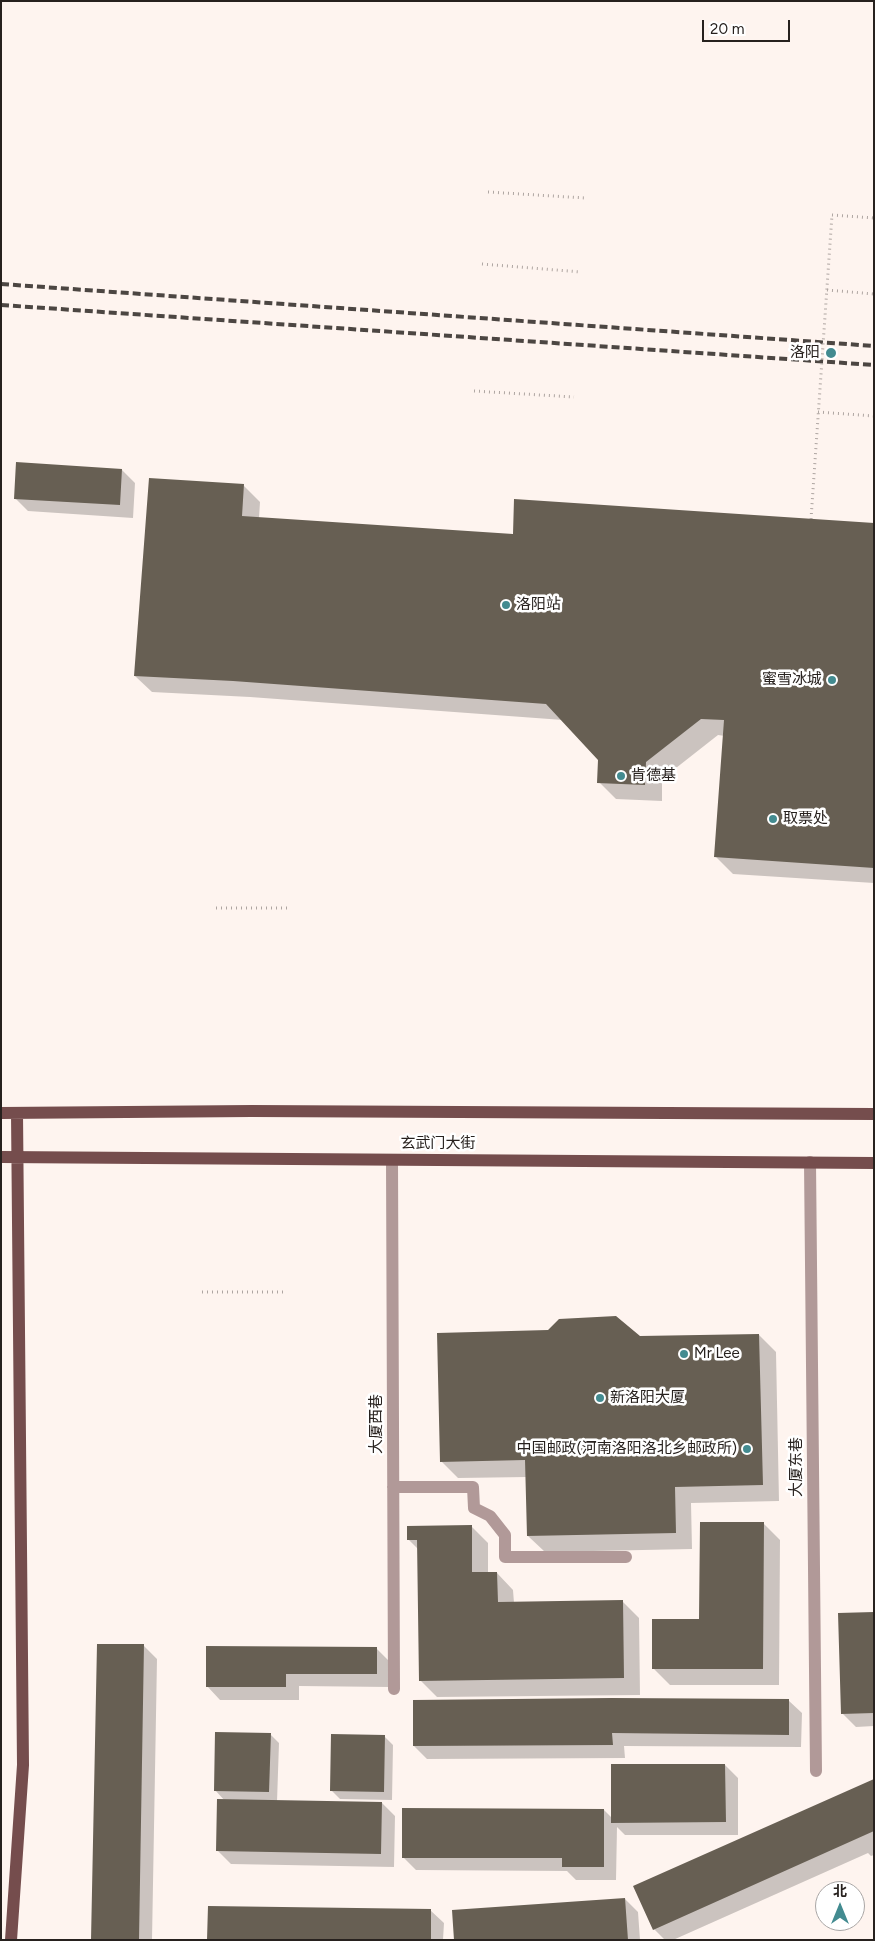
<!DOCTYPE html>
<html>
<head>
<meta charset="utf-8">
<style>
	body { margin:0 }
	#map { position:relative; width:875px; height:1941px; overflow:hidden; background:#fef4ef; font-family:Figtree,"Noto Sans SC",sans-serif }
	canvas { display:block }
	.frame { position:absolute; inset:0; border:2px solid #27211e; pointer-events:none }
	.north { position:absolute; left:815px; top:1881px; width:50px; height:50px; box-sizing:border-box; background:#fff; border:1px solid #a9a6a5; border-radius:50%; rotate:0deg; font-size:14px; font-weight:700; line-height:20px; text-align:center; color:#27211e }
	.north::after { content:''; display:block; margin:auto; width:18px; height:22px; background:#438b90; clip-path:polygon(50% 0,100% 100%,50% 72%,0 100%) }
	.scale { position:absolute; left:702px; top:20px; width:88px; height:22px; box-sizing:border-box; border:2px solid #27211e; border-top:0; padding-left:6px; font-size:15px; line-height:18px; white-space:nowrap; color:#27211e; -webkit-text-stroke:4px #fff; paint-order:stroke }
</style>
</head>
<body>
<div id="map">
<canvas width="875" height="1941"></canvas>
<div class="frame"></div>
<div class="north">北</div>
<div class="scale">20 m</div>
</div>
<script>
const c = document.querySelector('canvas').getContext('2d');
c.lineJoin = 'round';
function paint(path, color) { c.fillStyle = color; c.fill(path, 'evenodd'); }
const poly = rows => new Path2D(rows.map(r => 'M' + r).join(''));
function stroke(path, color, width, dash) { c.strokeStyle = color; c.lineWidth = width; c.lineCap = dash ? 'butt' : 'round'; c.setLineDash(dash || []); c.stroke(path); }
function write(font, color, halo, rows, align = 'center') {
  c.font = font + ' Figtree,"Noto Sans SC",sans-serif'; c.lineWidth = 5; c.setLineDash([]); c.textBaseline = 'middle'; c.strokeStyle = halo; c.fillStyle = color; for (const [text, x, y, turn = 0] of rows) {
    c.save(); c.translate(x, y); c.rotate((+turn || 0) * Math.PI / 180); c.textAlign = isNaN(turn) ? turn : align; if (halo) c.strokeText(text, 0, 0); c.fillText(text, 0, 0); c.restore();
  }
}
const shadow = poly([
	[122,470,135,483,133,518,28,511,15,498],
	[243,485,260,502,259,518,514,535,874,525,874,883,733,874,716,857,725,736,718,735,662,779,662,801,616,799,599,782,599,760,563,720,250,697,152,692,135,676],
	[759,1335,776,1352,779,1501,691,1503,692,1549,545,1552,528,1536,527,1477,458,1478,441,1461,640,1338],
	[763,1523,780,1540,779,1685,670,1685,653,1668,701,1621],
	[471,1526,488,1543,488,1573,497,1573,513,1590,514,1603,622,1601,639,1618,640,1695,437,1697,421,1681,418,1549,408,1539],
	[874,1613,874,1726,856,1727,843,1714],
	[144,1646,157,1659,152,1940,92,1940],
	[376,1648,389,1661,389,1687,299,1686,299,1700,220,1700,207,1686],
	[788,1700,802,1713,801,1747,624,1746,625,1758,427,1759,414,1746],
	[270,1734,279,1743,277,1802,382,1803,395,1816,394,1867,231,1864,218,1851,225,1801,215,1790],
	[384,1736,393,1745,392,1800,340,1799,332,1791],
	[725,1765,738,1778,738,1835,625,1835,617,1827,616,1880,576,1880,567,1871,416,1870,403,1857,604,1810,612,1818],
	[874,1780,874,1855,871,1856,868,1853,673,1940,665,1940,654,1929],
	[625,1899,638,1912,640,1940,455,1940],
	[430,1910,444,1923,443,1940,208,1940]
]);
const building = poly([
	[16,462,122,469,120,505,14,499],
	[149,478,244,484,242,516,513,534,514,499,874,523,874,868,714,857,724,720,701,719,646,762,645,785,597,783,598,760,546,704,233,681,134,676],
	[616,1316,640,1336,759,1334,763,1485,675,1487,676,1533,527,1536,525,1460,440,1462,437,1333,548,1330,559,1319],
	[700,1522,764,1522,763,1669,652,1669,652,1619,699,1619],
	[472,1525,472,1572,497,1572,498,1602,623,1600,624,1678,419,1681,417,1540,407,1540,407,1526],
	[874,1612,874,1713,841,1714,838,1613],
	[97,1644,144,1644,139,1940,91,1940],
	[206,1646,377,1647,377,1674,286,1674,286,1687,206,1687],
	[612,1698,789,1699,789,1735,612,1733,613,1745,413,1746,413,1700],
	[215,1732,271,1733,269,1792,214,1791],
	[331,1734,385,1735,384,1792,330,1791],
	[611,1764,725,1764,726,1822,611,1823],
	[874,1779,874,1831,653,1930,633,1886],
	[217,1799,382,1802,381,1854,216,1851],
	[402,1808,604,1809,604,1867,562,1867,562,1858,402,1858],
	[625,1898,628,1940,454,1940,452,1910],
	[208,1906,431,1909,431,1940,207,1940]
]);
const path = poly([
	[488,192,585,198],
	[832,215,874,218],
	[482,264,581,272],
	[827,290,874,294],
	[474,391,574,397],
	[818,412,874,416],
	[216,908,288,908],
	[202,1292,283,1292]
]);
const minor = poly([
	[392,1160,394,1689],
	[810,1162,816,1771],
	[393,1487,473,1487,474,1508,490,1516,505,1535,505,1557,626,1557]
]);
const major = poly([
	[1,1113,252,1111,874,1114],
	[1,1157,874,1163],
	[11,1940,23,1765,17,1113]
]);
const rail = poly([
	[1,284,874,346],
	[1,305,874,365]
]);
const pathBridge = poly([
	[811,519,832,215]
]);
const markers = [
	[831,353,6,"#438b90"],
	[506,605,5,"#438b90"],
	[832,680,5,"#438b90"],
	[621,776,5,"#438b90"],
	[773,819,5,"#438b90"],
	[684,1354,5,"#438b90"],
	[600,1398,5,"#438b90"],
	[747,1449,5,"#438b90"]
];
const poiNames = [
	["洛阳",820,353,"right"],
	["洛阳站",516,605],
	["蜜雪冰城",822,680,"right"],
	["肯德基",631,776],
	["取票处",783,819],
	["Mr Lee",694,1354],
	["新洛阳大厦",610,1398],
	["中国邮政(河南洛阳洛北乡邮政所)",737,1449,"right"]
];
const streetNames = [
	["玄武门大街",438,1144],
	["大厦西巷",377,1424,-90],
	["大厦东巷",797,1467,-90]
];
paint(shadow, '#0003');
paint(building, '#675f53');
stroke(path, '#aea5a1', 3, [1, 4]);
stroke(minor, '#b19998', 12);
stroke(major, '#754d4d', 12);
stroke(rail, '#4c4642', 4, [8, 4]);
stroke(pathBridge, '#aea5a1', 3, [1, 4]);
for (const [x, y, r, color] of markers) { const dot = new Path2D(); dot.arc(x, y, r, 0, 2 * Math.PI); c.fillStyle = color; c.fill(dot); stroke(dot, '#fff', 2); }
write('15px', '#27211e', '#fff', poiNames, 'left');
write('15px', '#27211e', '#fff', streetNames);
</script>
</body>
</html>
